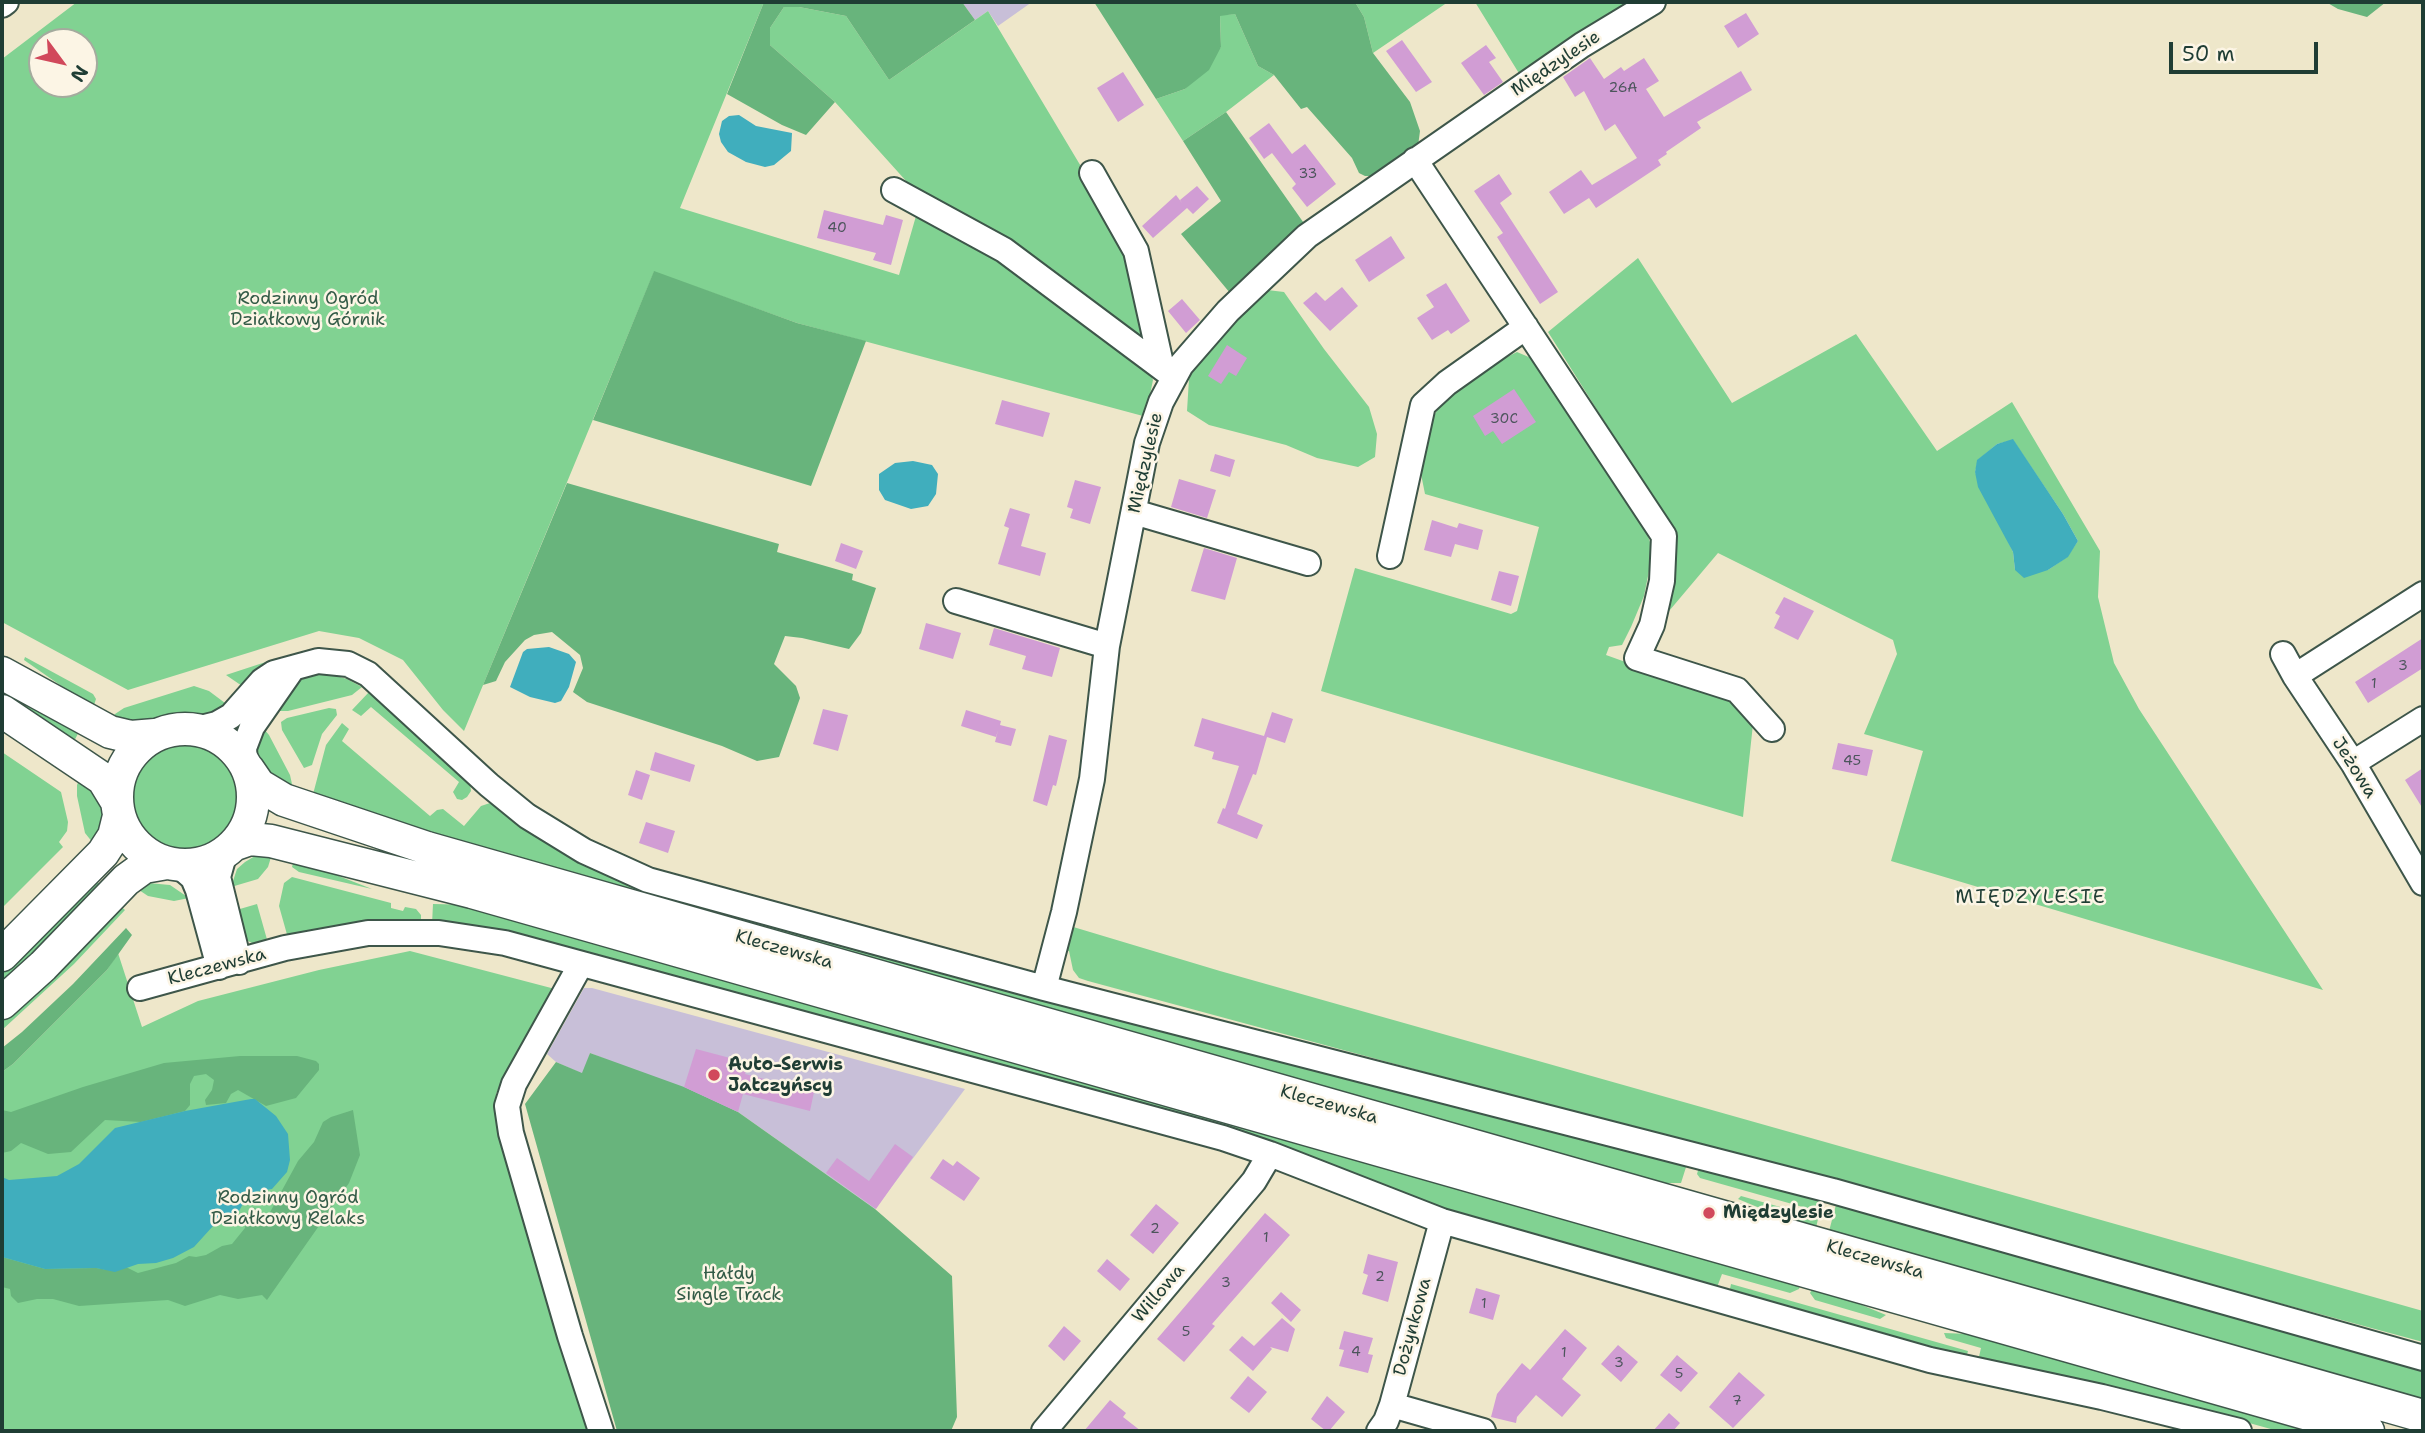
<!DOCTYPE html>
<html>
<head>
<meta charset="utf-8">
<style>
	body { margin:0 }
	#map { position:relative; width:2425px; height:1433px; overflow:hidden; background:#eee7ca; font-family:"Shantell Sans",sans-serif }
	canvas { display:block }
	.frame { position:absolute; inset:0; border:4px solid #1f3d34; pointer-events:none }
	.north { position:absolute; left:28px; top:28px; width:70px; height:70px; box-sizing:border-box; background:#fcf5e5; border:2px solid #a4ab9e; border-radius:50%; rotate:123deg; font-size:19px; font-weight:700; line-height:28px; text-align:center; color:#1f3d34 }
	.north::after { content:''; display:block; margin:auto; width:24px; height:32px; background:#d1495b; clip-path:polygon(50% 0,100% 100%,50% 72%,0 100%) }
	.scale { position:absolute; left:2169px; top:42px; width:149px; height:32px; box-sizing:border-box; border:4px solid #1f3d34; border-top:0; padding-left:9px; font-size:21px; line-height:24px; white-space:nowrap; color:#1f3d34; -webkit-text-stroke:5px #fcf5e5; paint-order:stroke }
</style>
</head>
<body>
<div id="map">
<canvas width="2425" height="1433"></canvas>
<div class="frame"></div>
<div class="north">N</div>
<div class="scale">50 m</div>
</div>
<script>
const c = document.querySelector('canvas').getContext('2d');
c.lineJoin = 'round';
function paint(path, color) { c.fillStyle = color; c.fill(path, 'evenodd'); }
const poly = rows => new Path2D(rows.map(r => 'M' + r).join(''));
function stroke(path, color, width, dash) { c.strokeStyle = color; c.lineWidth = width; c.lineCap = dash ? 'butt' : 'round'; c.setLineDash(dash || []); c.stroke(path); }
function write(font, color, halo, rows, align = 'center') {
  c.font = font + ' "Shantell Sans",sans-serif'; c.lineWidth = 5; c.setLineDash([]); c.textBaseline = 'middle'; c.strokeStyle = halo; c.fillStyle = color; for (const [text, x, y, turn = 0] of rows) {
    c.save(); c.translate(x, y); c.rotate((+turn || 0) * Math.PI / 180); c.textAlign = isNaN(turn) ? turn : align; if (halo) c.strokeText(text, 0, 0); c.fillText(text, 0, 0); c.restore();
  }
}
const industrial = poly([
	[962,2,1032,2,998,26,988,11,975,20],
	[584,988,592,988,965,1089,875,1209,738,1112,590,1053,583,1074,556,1062,547,1054]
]);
const green = poly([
	[77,2,764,2,680,208,899,275,916,216,907,182,835,102,770,45,770,28,784,7,799,7,846,16,889,80,988,11,1125,240,1140,298,1148,367,1153,380,1146,414,1143,416,797,323,654,272,464,731,443,710,403,660,359,638,319,631,128,690,2,622,2,59],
	[42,42,84,42,84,84,42,84],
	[1355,2,1448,2,1373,53,1364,17],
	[1475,2,1630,2,1520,75],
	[1235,14,1258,66,1274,75,1226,112,1183,141,1156,99,1185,89,1221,47,1220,15],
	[1638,258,1732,403,1856,334,1937,451,2012,402,2100,551,2098,597,2114,663,2139,709,2323,990,1891,861,1923,751,1864,734,1897,654,1893,640,1718,553,1664,617,1669,590,1640,478,1548,332],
	[2013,440,2063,514,2078,541,2067,557,2048,570,2015,570,2013,552,1975,472,1978,460,1997,444],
	[1259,289,1284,292,1324,349,1369,407,1377,434,1375,457,1358,467,1317,458,1286,445,1209,425,1187,411,1189,379,1196,361,1215,346],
	[1517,352,1531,358,1644,524,1653,551,1644,596,1631,627,1622,645,1609,647,1606,655,1734,701,1753,724,1743,817,1321,691,1355,568,1511,614,1517,611,1539,527,1425,494,1421,474,1431,421,1447,393,1481,370],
	[25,657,93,694,96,699,93,708,24,660],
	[278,658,245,688,226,675],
	[330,674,347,679,362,687,352,695,288,711,280,711,274,708,292,685,303,678,311,675],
	[194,686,209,691,229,706,206,714,176,713,137,723,112,719,115,714,124,708],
	[2,688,80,730,73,743,2,697],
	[369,692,470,783,471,791,467,797,462,800,457,799,453,792,459,782,371,707,361,716,352,710],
	[329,708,336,709,337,715,322,734,312,765,304,768,282,730,281,722,287,718],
	[342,723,349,729,342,741,430,816,437,810,443,809,464,826,481,806,490,803,546,840,1687,1164,1681,1183,1660,1183,754,930,312,798,326,745],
	[264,729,269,735,290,775,292,784,291,791,283,788,261,764,257,749],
	'130 795a54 54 0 1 1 108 0a54 54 0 1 1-108 0Z',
	[2,752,61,792,68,822,67,831,59,842,63,847,2,908],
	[81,776,102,805,102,824,93,843,85,833,77,796,77,785],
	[272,854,268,867,258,879,231,887,237,869,245,862,255,856],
	[294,860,308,864,372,889,299,872,292,867],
	[292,877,391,903,391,908,403,911,405,907,416,909,421,915,421,921,288,938,279,906,284,883],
	[93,878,103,887,2,989,2,971],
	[148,883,170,885,189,898,174,901,148,896,136,888],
	[118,904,125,910,74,964,2,1030,2,1019,26,998],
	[257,904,268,943,256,945,244,939,233,911],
	[433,904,476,905,1801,1282,1799,1289,1790,1293,1722,1274,1716,1290,432,924],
	[1070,926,1220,971,2423,1311,2423,1342,1088,981,1079,978,1073,970,1069,951,1062,952],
	[410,951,555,989,504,1076,496,1094,498,1117,591,1431,2,1431,2,1072,13,1064,107,970,118,953,142,1027,198,1001,319,970],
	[1699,1167,1824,1198,1821,1209,1817,1211,1700,1178,1697,1174],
	[1741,1196,1816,1217,1818,1219,1816,1228,1808,1228,1738,1199],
	[1837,1201,2423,1368,2423,1404,1828,1235],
	[1731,1284,1968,1351,1966,1358,1729,1294],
	[1814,1286,1823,1289,1886,1315,1880,1319,1815,1300,1810,1293],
	[1944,1333,1970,1334,2326,1431,2278,1431,2206,1411,1978,1361,1981,1348,1946,1338]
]);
const forest = poly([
	[764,2,962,2,975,20,889,80,846,16,799,7,784,7,770,28,770,45,835,102,806,135,782,125,727,94],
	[1094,2,1355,2,1364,17,1373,53,1410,102,1420,131,1418,146,1374,176,1365,176,1359,173,1352,158,1307,107,1301,109,1274,75,1258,66,1235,14,1220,16,1221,47,1209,70,1185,89,1156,99],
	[2326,2,2386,2,2367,17,2338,9],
	[1226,112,1308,229,1230,293,1181,234,1221,201,1183,141],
	[654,271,797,323,866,341,811,486,593,420],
	[567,483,779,544,777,552,853,574,852,580,876,588,861,633,849,649,802,638,785,636,774,664,796,686,800,698,779,757,757,761,722,746,587,702,573,692,583,668,580,655,552,632,534,635,525,640,505,662,496,681,483,685],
	[126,928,132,935,107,970,13,1064,2,1072,2,1048,22,1032,73,984],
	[590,1053,684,1087,738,1112,875,1209,952,1276,957,1417,951,1431,617,1431,525,1104,556,1062,582,1073],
	[240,1056,297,1056,316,1061,319,1064,319,1070,296,1098,266,1106,238,1090,231,1094,226,1103,206,1105,205,1100,212,1090,214,1080,206,1074,194,1076,190,1084,190,1105,185,1111,141,1122,105,1120,71,1152,48,1154,21,1143,11,1151,2,1153,2,1110,11,1112,83,1087,164,1063],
	[353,1110,360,1155,349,1183,267,1300,262,1295,238,1299,220,1295,185,1306,168,1300,79,1306,53,1299,37,1299,18,1303,11,1296,10,1289,2,1287,2,1257,45,1269,96,1268,115,1271,126,1267,138,1273,176,1263,189,1256,196,1257,206,1255,222,1246,232,1244,245,1228,247,1214,253,1207,268,1216,298,1161,314,1142,323,1122,331,1117]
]);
const water = poly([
	[739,115,756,126,792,133,791,151,774,165,765,167,746,162,728,152,721,142,719,134,722,121,729,116],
	[2013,439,2063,514,2078,541,2068,557,2048,570,2024,578,2015,570,2013,552,1978,487,1975,472,1977,460,1997,444],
	[913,461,932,465,938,474,936,494,928,506,911,509,885,500,879,490,879,474,895,463],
	[549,647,569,654,576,662,569,687,561,701,555,703,530,697,510,687,523,652,527,649],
	[251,1099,255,1099,276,1116,288,1134,290,1160,287,1172,272,1189,255,1192,245,1200,239,1211,230,1222,213,1226,194,1247,173,1258,156,1263,138,1264,115,1272,96,1268,45,1269,2,1257,2,1177,9,1180,57,1176,79,1164,115,1128,185,1111]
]);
const building = poly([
	[1746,13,1759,34,1738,48,1724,26],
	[1402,40,1432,82,1416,92,1386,51],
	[1486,45,1496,58,1489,62,1503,82,1484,95,1461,63],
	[1590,58,1604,79,1621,67,1624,71,1644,58,1659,81,1646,89,1664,117,1741,71,1752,90,1697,122,1701,128,1666,152,1667,154,1658,160,1661,165,1634,183,1596,208,1589,198,1564,214,1549,192,1581,170,1592,185,1637,158,1615,124,1605,131,1584,91,1575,97,1563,77],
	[1123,72,1144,105,1118,122,1097,88],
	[1269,123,1292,154,1305,144,1336,184,1307,207,1292,188,1296,184,1272,153,1264,159,1249,138],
	[1499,174,1512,194,1500,203,1558,292,1540,304,1497,237,1503,233,1474,191],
	[1197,186,1209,199,1193,214,1187,208,1153,238,1142,226,1176,195,1182,203,1180,200],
	[824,210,883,225,886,215,903,220,891,265,873,260,876,253,817,238],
	[1391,236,1405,258,1369,282,1355,260],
	[1446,283,1470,321,1451,334,1448,330,1432,340,1417,318,1434,307,1426,295],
	[1342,287,1358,306,1330,331,1303,303,1316,292,1325,301],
	[1182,299,1200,320,1186,333,1168,311],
	[1227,345,1247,358,1236,376,1229,372,1221,384,1208,376],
	[1514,389,1536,422,1502,444,1493,431,1485,436,1473,416],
	[1002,400,1050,413,1043,437,995,424],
	[1215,454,1235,460,1230,477,1210,471],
	[1179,479,1216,490,1207,518,1171,507],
	[1075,480,1101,487,1090,524,1070,518,1073,509,1067,507],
	[1010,508,1030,514,1021,546,1046,553,1040,576,998,564,1009,528,1004,526],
	[1432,520,1457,528,1459,523,1483,530,1478,550,1455,544,1451,557,1424,550],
	[841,543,863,551,856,569,835,561],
	[1204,548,1237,558,1225,600,1191,591],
	[1499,571,1519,576,1511,606,1491,600],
	[1784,597,1814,611,1798,640,1774,628,1780,616,1775,613],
	[926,623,961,633,953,659,919,649],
	[994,628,1060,648,1052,677,1022,669,1026,656,989,645],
	[2423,638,2423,668,2368,703,2355,682],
	[823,709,848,715,838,751,813,744],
	[966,710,1001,721,1000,725,1016,729,1011,746,995,742,998,730,996,737,961,726],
	[1272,712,1293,719,1285,743,1267,737,1256,775,1253,774,1237,814,1263,825,1257,839,1217,823,1223,808,1225,809,1239,766,1212,759,1214,752,1194,746,1202,718,1264,736],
	[1049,735,1067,740,1056,786,1053,785,1047,806,1033,801],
	[1838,743,1873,750,1867,776,1832,769],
	[655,752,695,765,690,782,650,770],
	[2423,768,2423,809,2405,780],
	[636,770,650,775,642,800,628,795],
	[646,822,675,831,668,853,639,843],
	[696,1049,749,1063,745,1074,814,1092,810,1111,743,1094,738,1112,684,1087],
	[895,1144,913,1157,876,1209,826,1173,837,1158,869,1181],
	[943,1159,953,1166,957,1161,980,1178,964,1201,930,1178],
	[1156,1204,1179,1223,1153,1254,1130,1235],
	[1265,1213,1290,1235,1212,1324,1215,1326,1184,1362,1157,1339],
	[1368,1254,1398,1262,1388,1302,1362,1294,1368,1275,1363,1273],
	[1107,1259,1130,1279,1120,1291,1097,1271],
	[1476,1288,1500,1295,1493,1320,1469,1313],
	[1281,1292,1301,1310,1291,1322,1271,1303],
	[1282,1318,1295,1329,1288,1352,1270,1347,1272,1349,1253,1371,1229,1350,1242,1336,1254,1346],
	[1064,1326,1081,1341,1064,1361,1048,1346],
	[1565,1329,1587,1348,1562,1379,1581,1395,1562,1417,1536,1395,1517,1417,1516,1423,1491,1417,1497,1394,1522,1363,1530,1370],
	[1344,1331,1373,1338,1368,1354,1373,1355,1368,1373,1339,1366,1344,1350,1339,1349],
	[1618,1345,1638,1362,1621,1382,1601,1364],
	[1677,1355,1698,1373,1681,1392,1660,1375],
	[1739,1372,1765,1395,1733,1428,1709,1407],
	[1248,1376,1267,1392,1249,1413,1230,1398],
	[1327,1396,1345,1412,1329,1431,1326,1431,1311,1419],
	[1110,1400,1126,1413,1123,1417,1141,1431,1084,1431],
	[1669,1413,1680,1423,1673,1431,1653,1431]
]);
const minor = poly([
	[2,5,6,2],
	[1415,160,1664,536,1662,581,1652,625,1637,658,1737,690,1772,729],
	[1092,173,1136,251,1162,368],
	[894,190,1004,250,1174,377],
	[1134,512,1308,563],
	[1390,556,1423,405,1447,383,1526,327],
	[956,601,1107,646],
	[2283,654,2295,676,2353,763,2423,883],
	[2295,676,2423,594],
	[197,729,217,724,231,716,262,681,274,673,318,661,348,664,368,674,489,785,527,816,584,851,648,880,1044,988,1833,1191,2423,1358],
	[245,763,244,748,252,727,293,668],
	[2353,763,2423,719],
	[225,852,218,877,239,962],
	[178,865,193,878,198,890,219,967],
	[581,964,514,1084,507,1106,511,1133,570,1336,601,1431],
	[140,988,285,948,368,933,439,933,505,943,1223,1138,1270,1154,1442,1221,1930,1360,2102,1397,2239,1431],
	[1044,988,1064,912,1092,779,1107,646,1147,443,1161,402,1181,365,1228,311,1307,236,1582,45,1653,2],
	[1392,1405,1483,1431],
	[1044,1431,1254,1181,1270,1154],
	[1379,1431,1386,1421,1392,1405,1442,1221]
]);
const major = poly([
	[2,673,110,732,131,737,155,735],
	[2,711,103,779,117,802],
	'117 797a68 68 0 1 1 136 0a68 68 0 1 1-136 0Z',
	[248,769,259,785,284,800,427,848,2423,1416],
	[233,845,250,839,271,841,472,892,2368,1431],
	[2,955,103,853,114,836,119,816],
	[2,1003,43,966,126,880,144,867,167,863]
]);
const markers = [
	[714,1075,7,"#d1495b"],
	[1709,1213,7,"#d1495b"]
];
const numberNames = [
	["26A",1623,88],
	["33",1308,174],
	["40",837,228],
	["30C",1504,419],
	["3",2403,666],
	["1",2374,684],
	["45",1852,761],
	["2",1155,1229],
	["1",1266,1238],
	["2",1380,1277],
	["3",1226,1283],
	["1",1484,1304],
	["5",1186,1332],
	["4",1356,1352],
	["1",1564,1353],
	["3",1619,1363],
	["5",1679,1374],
	["7",1737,1401]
];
const streetNames = [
	["Międzylesie",1556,64,-34],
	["Międzylesie",1146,463,-77],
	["Jeżowa",2354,768,58],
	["Kleczewska",784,950,16],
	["Kleczewska",217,967,-15],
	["Kleczewska",1329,1105,16],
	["Kleczewska",1875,1260,16],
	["Willowa",1159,1294,-50],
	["Dożynkowa",1413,1327,-75]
];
const parkNames = [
	["Rodzinny Ogród",308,299],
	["Działkowy Górnik",308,320],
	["Rodzinny Ogród",288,1198],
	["Działkowy Relaks",288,1219],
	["Hałdy",729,1274],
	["Single Track",729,1295]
];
const poiNames = [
	["Auto-Serwis",728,1065],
	["Jatczyńscy",728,1086],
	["Międzylesie",1723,1213]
];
const neighbourhoodNames = [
	["MIĘDZYLESIE",2031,898]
];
paint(industrial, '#c8bfd8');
paint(green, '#81d292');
paint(forest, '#68b47c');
paint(water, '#40aebd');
paint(building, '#d19dd4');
stroke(minor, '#3e564a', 28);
stroke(major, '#3e564a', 35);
stroke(minor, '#fff', 24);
stroke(major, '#fff', 32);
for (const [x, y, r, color] of markers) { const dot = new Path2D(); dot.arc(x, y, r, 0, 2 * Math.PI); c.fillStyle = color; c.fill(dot); stroke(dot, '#fcf5e5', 2.5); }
write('14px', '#4c555c', null, numberNames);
write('18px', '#1f3d34', '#fcf5e5', streetNames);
write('18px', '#335b47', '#fcf5e5', parkNames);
write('bold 18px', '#1f3d34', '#fcf5e5', poiNames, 'left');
c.letterSpacing = '2px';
write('19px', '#1f3d34', '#fcf5e5', neighbourhoodNames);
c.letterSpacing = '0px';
</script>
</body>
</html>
